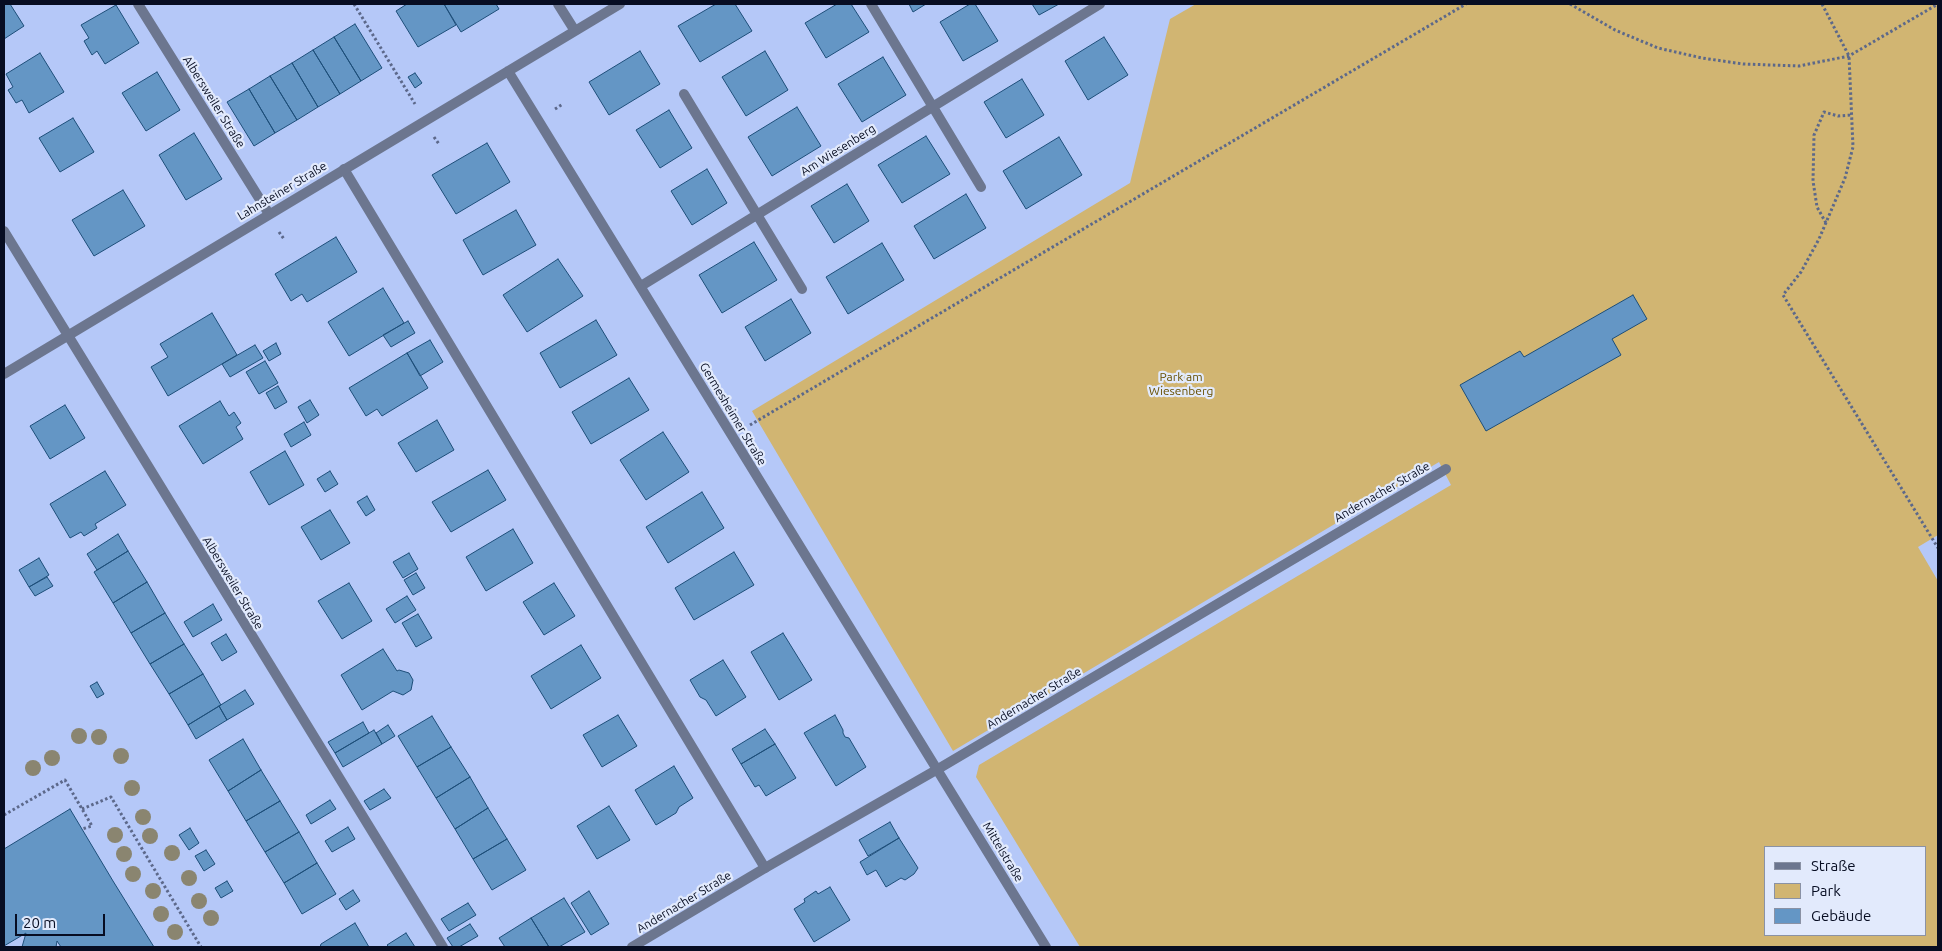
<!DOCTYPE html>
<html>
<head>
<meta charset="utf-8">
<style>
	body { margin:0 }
	#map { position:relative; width:1942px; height:951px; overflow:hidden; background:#b5c8f8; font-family:Ubuntu,sans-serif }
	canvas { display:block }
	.frame { position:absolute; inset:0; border:5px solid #070d22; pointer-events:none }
	.legend { position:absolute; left:1764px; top:846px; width:162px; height:90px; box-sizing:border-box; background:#e2eafc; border:1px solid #8a92a5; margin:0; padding:6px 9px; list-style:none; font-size:15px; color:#070d22 }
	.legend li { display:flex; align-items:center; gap:10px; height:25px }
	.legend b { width:25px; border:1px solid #8a92a5 }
	.scale { position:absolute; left:15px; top:914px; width:90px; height:22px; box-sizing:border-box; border:2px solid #070d22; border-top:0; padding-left:6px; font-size:15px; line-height:18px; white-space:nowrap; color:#070d22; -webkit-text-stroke:4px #e2eafc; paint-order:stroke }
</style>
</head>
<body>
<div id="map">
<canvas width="1942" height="951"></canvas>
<div class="frame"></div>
<ul class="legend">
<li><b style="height:6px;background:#6c768f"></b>Straße</li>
<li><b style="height:14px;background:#d1b572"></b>Park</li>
<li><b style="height:14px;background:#6496c5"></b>Gebäude</li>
</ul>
<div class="scale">20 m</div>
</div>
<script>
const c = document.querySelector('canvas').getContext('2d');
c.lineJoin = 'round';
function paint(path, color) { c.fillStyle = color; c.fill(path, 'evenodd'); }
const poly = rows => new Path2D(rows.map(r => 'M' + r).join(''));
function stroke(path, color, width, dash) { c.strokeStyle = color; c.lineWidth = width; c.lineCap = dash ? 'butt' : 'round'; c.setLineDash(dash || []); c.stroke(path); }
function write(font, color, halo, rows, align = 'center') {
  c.font = font + ' Ubuntu,sans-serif'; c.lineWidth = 4.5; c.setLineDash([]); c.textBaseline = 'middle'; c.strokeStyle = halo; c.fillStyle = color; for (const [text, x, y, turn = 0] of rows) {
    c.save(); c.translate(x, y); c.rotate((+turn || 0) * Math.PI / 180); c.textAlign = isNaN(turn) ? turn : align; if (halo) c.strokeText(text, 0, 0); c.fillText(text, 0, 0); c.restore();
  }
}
const green = poly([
	[1196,4,1938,4,1938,535,1918,547,1938,581,1938,947,1080,947,976,777,979,765,1451,485,1439,462,953,751,752,411,1130,183,1170,19],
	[1766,847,1926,847,1926,935,1766,935]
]);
const building = poly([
	[4,4,10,4,24,26,4,39,4,4],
	[407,4,444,4,456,25,418,47,396,11,407,4],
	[444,4,496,4,499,9,461,32,444,4],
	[716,4,735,4,752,31,700,62,678,26,716,4],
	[837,4,851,4,869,32,826,58,805,23,837,4],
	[909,4,926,4,913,12,909,4],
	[970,4,975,4,998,41,963,61,940,22,970,4],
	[1032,4,1059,4,1039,15,1032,4],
	[116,5,139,43,105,64,97,51,92,55,84,41,89,38,81,25,116,5],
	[355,24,382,68,361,81,334,37,355,24],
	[334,37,361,81,340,94,313,50,334,37],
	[1104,37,1128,75,1088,100,1065,61,1104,37],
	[313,50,340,94,318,107,292,63,313,50],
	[640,51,660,84,609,115,589,82,640,51],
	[765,51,788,90,746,116,722,77,765,51],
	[40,53,64,92,29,113,22,100,16,103,8,90,13,87,6,74,40,53],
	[883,57,906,95,862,122,838,84,883,57],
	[292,63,318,107,297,120,270,76,292,63],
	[157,72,180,110,146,131,122,93,157,72],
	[415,73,422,83,415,88,408,77,415,73],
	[270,76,297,120,275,133,249,89,270,76],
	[1022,79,1044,115,1006,138,984,102,1022,79],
	[249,89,275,133,254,146,227,102,249,89],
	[797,107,821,146,772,176,748,137,797,107],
	[669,110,692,148,660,168,636,130,669,110],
	[73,118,94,152,60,172,39,138,73,118],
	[194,133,222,179,186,200,159,155,194,133],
	[926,136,950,174,902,203,878,165,926,136],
	[1059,137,1082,175,1026,209,1003,171,1059,137],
	[487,143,510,182,456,214,432,175,487,143],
	[707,169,727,203,692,225,671,191,707,169],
	[847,184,869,221,834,243,811,206,847,184],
	[123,190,145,226,94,256,72,220,123,190],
	[966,194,986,228,934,259,914,226,966,194],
	[516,210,536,245,483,275,463,240,516,210],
	[336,237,357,272,307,302,302,294,291,301,275,274,336,237],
	[754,242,777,280,722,313,699,275,754,242],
	[882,243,904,280,848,314,826,277,882,243],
	[558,259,583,296,527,332,503,295,558,259],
	[383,288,404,323,349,356,328,322,383,288],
	[1633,295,1647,319,1612,339,1621,355,1486,431,1460,385,1520,351,1524,357,1633,295],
	[791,299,811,333,765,361,745,327,791,299],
	[212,313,237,355,168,396,151,367,168,357,160,344,212,313],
	[596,320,617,355,560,388,540,353,596,320],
	[408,321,415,333,391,347,383,335,408,321],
	[430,340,443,362,420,376,407,353,430,340],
	[276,343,281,354,269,361,263,351,276,343],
	[255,345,263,358,230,377,222,364,255,345],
	[407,353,428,388,382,416,377,409,366,416,349,388,407,353],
	[265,361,278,383,259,394,246,372,265,361],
	[629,378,649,410,591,444,572,412,629,378],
	[278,386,287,402,275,409,266,393,278,386],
	[310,400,319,415,307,423,298,407,310,400],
	[220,401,229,416,234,412,241,423,236,427,243,439,203,464,179,426,220,401],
	[65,405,85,438,50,459,30,426,65,405],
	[437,420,454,450,416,472,398,443,437,420],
	[304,422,311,435,291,447,284,434,304,422],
	[663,432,689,472,646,500,620,460,663,432],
	[285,451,304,485,269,505,250,472,285,451],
	[488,470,506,500,451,532,432,502,488,470],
	[105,471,126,505,95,524,97,528,84,536,81,532,70,538,50,504,105,471],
	[330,471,338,484,325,492,317,479,330,471],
	[702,492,724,528,668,563,646,527,702,492],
	[367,496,375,510,366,516,357,502,367,496],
	[330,510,350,543,321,560,301,527,330,510],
	[513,529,533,563,486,591,466,557,513,529],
	[118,534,128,551,97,570,87,554,118,534],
	[128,551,147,582,113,603,94,572,128,551],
	[734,552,754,585,694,620,675,588,734,552],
	[409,553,418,569,403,578,393,562,409,553],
	[39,558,49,575,29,587,19,570,39,558],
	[416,573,425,588,413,595,404,580,416,573],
	[47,577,53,586,35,596,29,587,47,577],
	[147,582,165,613,131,633,113,603,147,582],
	[349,583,372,621,342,639,318,601,349,583],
	[554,583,575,616,544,635,523,602,554,583],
	[407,596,416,610,395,623,386,609,407,596],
	[213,604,222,620,193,637,184,622,213,604],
	[165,613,184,644,150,664,131,633,165,613],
	[418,614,432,638,416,647,402,623,418,614],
	[783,633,812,680,779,700,751,652,783,633],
	[226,634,237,652,222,661,211,643,226,634],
	[184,644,203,674,169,694,150,664,184,644],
	[581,645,601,678,551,709,531,676,581,645],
	[383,649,397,671,399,670,409,673,413,680,411,690,403,695,393,691,362,710,341,675,383,649],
	[723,660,746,697,716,716,706,700,700,697,690,680,723,660],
	[203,674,221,705,188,725,169,694,203,674],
	[97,682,104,694,97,698,90,686,97,682],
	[245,690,254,704,227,720,219,706,245,690],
	[219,706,227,720,196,739,188,725,219,706],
	[618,715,637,746,602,767,583,735,618,715],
	[835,715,843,730,843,733,845,737,849,738,866,767,836,786,804,733,835,715],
	[432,716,451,747,417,767,398,736,432,716],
	[363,722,369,733,335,753,328,742,363,722],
	[388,725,395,736,382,744,376,733,388,725],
	[765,729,775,744,741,764,732,749,765,729],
	[374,730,382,744,343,767,335,753,374,730],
	[243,739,261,770,228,791,209,760,243,739],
	[775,744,796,778,766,796,759,785,755,787,741,764,775,744],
	[451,747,470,777,436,798,417,767,451,747],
	[674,766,693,798,679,807,676,813,656,825,635,790,674,766],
	[261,770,280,801,246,821,228,791,261,770],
	[470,777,488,808,455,829,436,798,470,777],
	[384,789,391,798,370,810,364,801,384,789],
	[330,800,336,809,311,824,306,815,330,800],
	[280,801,299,832,265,852,246,821,280,801],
	[609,806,630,840,597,859,577,826,609,806],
	[488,808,507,839,473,859,455,829,488,808],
	[70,809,113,881,154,947,61,947,57,941,56,947,22,947,26,933,4,946,4,849,70,809],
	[890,822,899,838,868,856,859,840,890,822],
	[348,827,355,839,332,852,325,841,348,827],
	[190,828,199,843,189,850,179,835,190,828],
	[299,832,317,863,284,883,265,852,299,832],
	[899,838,918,868,914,874,905,880,901,878,886,887,876,870,867,875,860,862,899,838],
	[507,839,526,870,492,890,473,859,507,839],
	[206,850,215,864,204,871,195,856,206,850],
	[317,863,336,894,302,914,284,883,317,863],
	[227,881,233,891,221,898,215,888,227,881],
	[830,887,850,920,814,942,794,909,805,902,804,899,816,891,818,894,830,887],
	[353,890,360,901,346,910,339,899,353,890],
	[589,891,609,924,591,935,571,903,589,891],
	[564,898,585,932,559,947,549,947,531,918,564,898],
	[468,903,476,915,449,931,441,919,468,903],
	[531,918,549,947,505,947,499,938,531,918],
	[355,923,369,947,320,947,321,944,355,923],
	[470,924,478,936,459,947,453,947,447,938,470,924],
	[406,933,415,947,389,947,387,945,406,933]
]);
const path = poly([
	[354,4,415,104],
	[1570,4,1615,30,1658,48,1702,58,1743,64,1799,66,1849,56,1938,4],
	[1822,4,1849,56,1853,147,1845,178,1819,239,1801,272,1783,295,1938,548],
	[555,109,563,104],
	[434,137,439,144],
	[1826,223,1817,207,1813,181,1814,135,1824,112,1838,116,1851,115],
	[279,232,284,239],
	[750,425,1466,4],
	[82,809,111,797,201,947],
	[4,815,65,780,92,826,82,829]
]);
const service = poly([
	[138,4,269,214],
	[871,4,981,187],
	[684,94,802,289],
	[344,169,765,868],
	[641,286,1100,4],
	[938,769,1446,469]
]);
const minor = poly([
	[558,4,575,31],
	[508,71,1046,947],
	[4,231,443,947],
	[4,374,620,4],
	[632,947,765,868,938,769]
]);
const trees = [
	[79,736],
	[99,737],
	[121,756],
	[52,758],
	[33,768],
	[132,788],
	[143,817],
	[115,835],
	[150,836],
	[172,853],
	[124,854],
	[133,874],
	[189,878],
	[153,891],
	[199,901],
	[161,914],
	[211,918],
	[175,932]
];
const streetNames = [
	["Albersweiler Straße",214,102,58],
	["Am Wiesenberg",838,150,-32],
	["Lahnsteiner Straße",282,191,-31],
	["Germesheimer Straße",733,414,59],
	["Andernacher Straße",1382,492,-30],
	["Albersweiler Straße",233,583,59],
	["Andernacher Straße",1034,698,-31],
	["Mittelstraße",1003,852,59],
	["Andernacher Straße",684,902,-31]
];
const parkNames = [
	["Park am",1181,377],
	["Wiesenberg",1181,391]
];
paint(green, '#d1b572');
paint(building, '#6496c5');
stroke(building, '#1d4e79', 1);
stroke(path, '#5c688a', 3, [2.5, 2.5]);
stroke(service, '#6c768f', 10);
stroke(minor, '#6c768f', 10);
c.fillStyle = '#8a8570';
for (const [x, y] of trees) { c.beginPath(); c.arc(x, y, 8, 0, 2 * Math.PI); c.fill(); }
write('12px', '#070d22', '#e2eafc', streetNames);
write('12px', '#674f00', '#e2eafc', parkNames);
</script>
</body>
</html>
